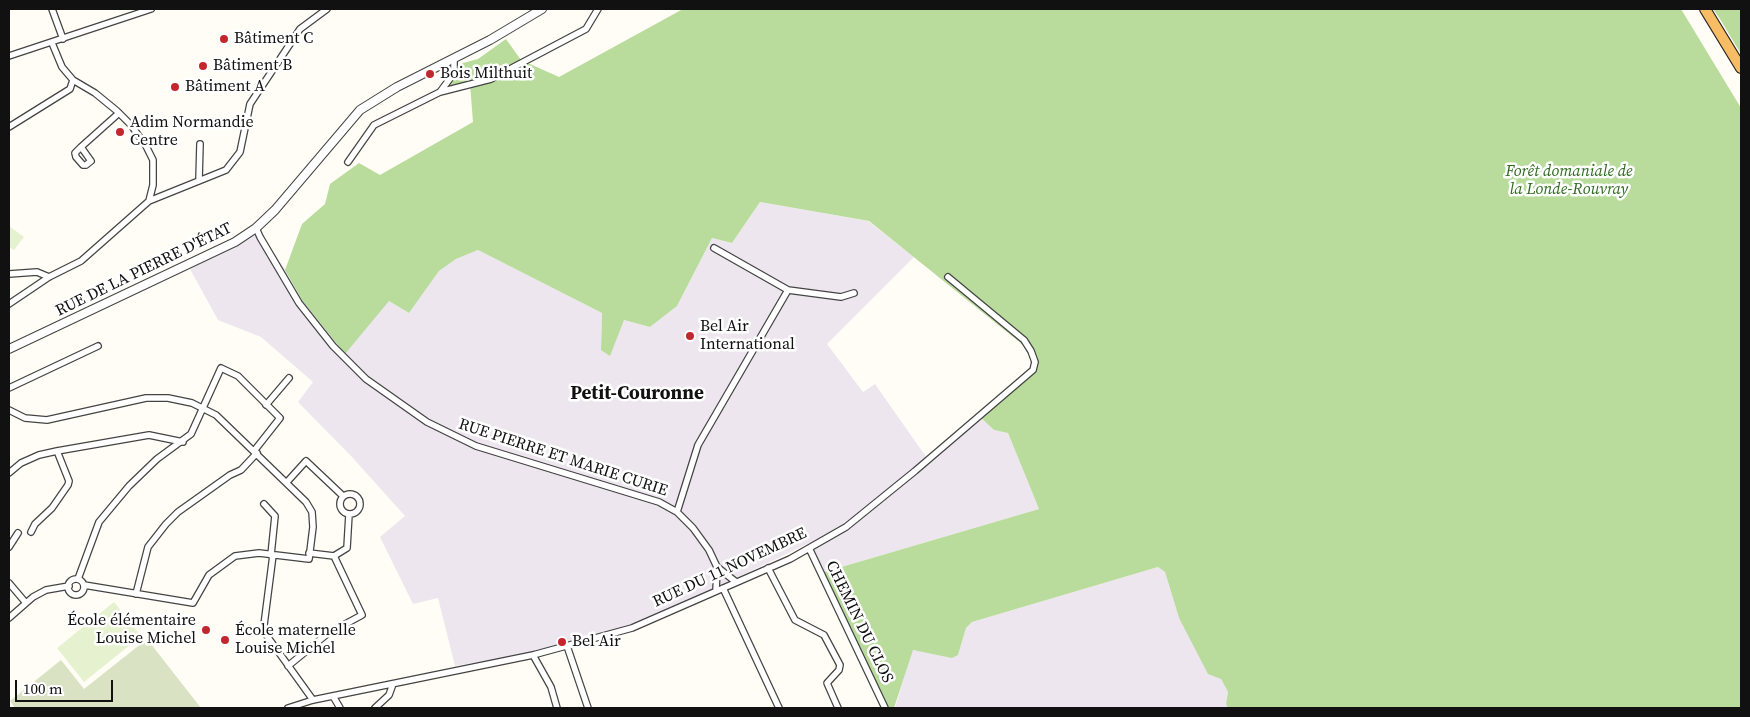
<!DOCTYPE html>
<html>
<head>
<meta charset="utf-8">
<style>
	body { margin:0 }
	#map { position:relative; width:1750px; height:717px; overflow:hidden; background:#fffdf5; font-family:"Source Serif 4",serif }
	canvas { display:block }
	.frame { position:absolute; inset:0; border:10px solid #111; pointer-events:none }
	.scale { position:absolute; left:15px; top:680px; width:98px; height:22px; box-sizing:border-box; border:2px solid #111; border-top:0; padding-left:6px; font-size:15px; line-height:18px; white-space:nowrap; color:#111; -webkit-text-stroke:4px #fff; paint-order:stroke }
</style>
</head>
<body>
<div id="map">
<canvas width="1750" height="717"></canvas>
<div class="frame"></div>
<div class="scale">100 m</div>
</div>
<script>
const c = document.querySelector('canvas').getContext('2d');
c.lineJoin = 'round';
function paint(path, color) { c.fillStyle = color; c.fill(path, 'evenodd'); }
const poly = rows => new Path2D(rows.map(r => 'M' + r).join(''));
function stroke(path, color, width, dash) { c.strokeStyle = color; c.lineWidth = width; c.lineCap = dash ? 'butt' : 'round'; c.setLineDash(dash || []); c.stroke(path); }
function write(font, color, halo, rows, align = 'center') {
  c.font = font + ' "Source Serif 4",serif'; c.lineWidth = 5; c.setLineDash([]); c.textBaseline = 'middle'; c.strokeStyle = halo; c.fillStyle = color; for (const [text, x, y, turn = 0] of rows) {
    c.save(); c.translate(x, y); c.rotate((+turn || 0) * Math.PI / 180); c.textAlign = isNaN(turn) ? turn : align; if (halo) c.strokeText(text, 0, 0); c.fillText(text, 0, 0); c.restore();
  }
}
const industrial = poly([
	[760,202,868,221,914,257,827,344,863,392,875,384,929,461,980,417,994,430,1008,433,1039,509,821,573,809,543,687,602,630,626,533,653,455,666,438,598,413,604,380,537,405,516,352,457,298,402,313,382,261,337,218,320,190,269,259,233,285,269,302,300,389,301,409,313,439,271,456,259,478,250,602,313,601,350,624,320,650,327,677,306,712,238,732,243],
	[1158,567,1165,572,1179,618,1221,679,1228,692,1226,704,1228,708,895,708,912,650,958,655,966,628,972,622]
]);
const forest = poly([
	[683,9,1681,9,1741,108,1741,708,1228,708,1226,704,1228,692,1221,679,1208,674,1179,618,1165,572,1158,567,972,622,966,628,958,655,952,658,913,650,894,708,886,708,821,573,1039,509,1008,433,994,430,980,417,1033,373,1028,349,869,221,760,202,732,243,712,238,677,306,650,327,624,320,610,356,601,350,602,313,478,250,456,259,439,271,409,313,389,301,345,354,302,300,285,270,302,224,325,204,330,184,359,163,380,175,473,122,470,84,450,87,448,79,463,63,478,59,506,39,521,60,559,77],
	[1713,9,1741,9,1741,54,1720,19]
]);
const cemetery = poly([
	[147,639,201,708,15,708,10,701,61,660,84,689]
]);
const pitch = poly([
	[9,226,24,237,14,250,9,247],
	[114,602,141,636,84,682,57,648]
]);
const minor = poly([
	[52,9,63,39],
	[9,56,151,9],
	[440,92,491,79,586,29,598,9],
	[9,127,70,89,73,80,62,67,52,43],
	[81,147,91,161,86,165,83,165,76,157,75,153,81,147,119,113],
	[348,162,374,125,440,92,454,73,454,58],
	[199,180,200,144],
	[149,201,226,170,240,152,250,104,300,29,327,9],
	[256,228,260,237,299,303,333,346,366,379,427,422,476,446,659,502,677,512,693,528,709,550,717,567,716,591],
	[714,248,788,290,841,297,854,293],
	[9,274,37,272,49,277],
	[9,304,49,277,81,261,149,201,153,185,153,160,146,146,131,125,117,111,95,93,73,80],
	[9,388,98,346],
	[266,405,289,378],
	[9,410,25,418,47,420,146,398,168,398,192,403,216,415,306,502,312,512,313,527,309,559,259,553,235,556,209,575,193,603,84,585],
	[9,473,21,463,39,455,57,451,149,435,183,442],
	[287,482,306,461,343,496],
	'340 504a10 10 0 1 1 20 0a10 10 0 1 1-20 0Z',
	[264,504,275,516,271,555],
	[677,512,698,445,788,290],
	[31,532,35,524,52,508,68,485,69,481,57,451],
	[9,547,18,533],
	[809,548,885,708],
	[309,553,334,556,347,548,349,514],
	[273,555,264,625,267,636,313,700],
	[717,567,736,582],
	[768,568,795,620,824,635,840,665,839,670,827,683,838,708],
	[78,579,99,522,129,486,157,459,191,434,221,368,238,376,280,418,254,451],
	'68 587a8 8 0 1 1 16 0a8 8 0 1 1-16 0Z',
	[9,583,26,603],
	[723,588,779,708],
	[136,594,148,547,166,524,178,512,230,475,241,470,257,453],
	[9,618,33,597,46,590,69,586],
	[567,646,588,708],
	[533,655,551,687,557,708],
	[288,666,327,634,362,615,334,556],
	[333,696,340,708],
	[288,708,313,700,533,655,632,628,790,559,846,527,915,471,1033,370,1035,362,1031,351,1024,340,948,277],
	[375,708,389,695,393,684]
]);
const tertiary = poly([
	[9,349,235,242,256,228,275,210,360,110,397,87,490,40,542,9]
]);
const trunk = poly([
	[1705,9,1741,68]
]);
const markers = [
	[224,39,5,"#c4262e"],
	[203,66,5,"#c4262e"],
	[430,74,5,"#c4262e"],
	[175,87,5,"#c4262e"],
	[120,132,5,"#c4262e"],
	[690,336,5,"#c4262e"],
	[206,630,5,"#c4262e"],
	[225,640,5,"#c4262e"],
	[562,642,5,"#c4262e"]
];
const poiNames = [
	["Bâtiment C",234,39],
	["Bâtiment B",213,66],
	["Bois Milthuit",440,74],
	["Bâtiment A",185,87],
	["Adim Normandie",130,123],
	["Centre",130,141],
	["Bel Air",700,327],
	["International",700,345],
	["École élémentaire",196,621,"right"],
	["Louise Michel",196,639,"right"],
	["École maternelle",235,631],
	["Louise Michel",235,649],
	["Bel Air",572,642]
];
const parkNames = [
	["Forêt domaniale de",1569,172],
	["la Londe-Rouvray",1569,190]
];
const streetNames = [
	["RUE DE LA PIERRE D'ÉTAT",144,270,-26],
	["RUE PIERRE ET MARIE CURIE",563,458,18],
	["RUE DU 11 NOVEMBRE",730,568,-25],
	["CHEMIN DU CLOS",859,622,64]
];
const quarterNames = [
	["Petit-Couronne",637,394]
];
paint(industrial, '#eee6ef');
paint(forest, '#b9dc9c');
paint(cemetery, '#d9e3c4');
paint(pitch, '#e6f2cf');
stroke(minor, '#444', 8);
stroke(tertiary, '#444', 10);
stroke(trunk, '#222', 12);
stroke(minor, '#fff', 5.5);
stroke(tertiary, '#fff', 8);
stroke(trunk, '#f7bc64', 10);
for (const [x, y, r, color] of markers) { const dot = new Path2D(); dot.arc(x, y, r, 0, 2 * Math.PI); c.fillStyle = color; c.fill(dot); stroke(dot, '#fff', 2); }
write('16px', '#111', '#fff', poiNames, 'left');
write('italic 16px', '#2f6b1f', '#fff', parkNames);
write('16px', '#111', '#fff', streetNames);
write('bold 19px', '#111', '#fff', quarterNames);
</script>
</body>
</html>
